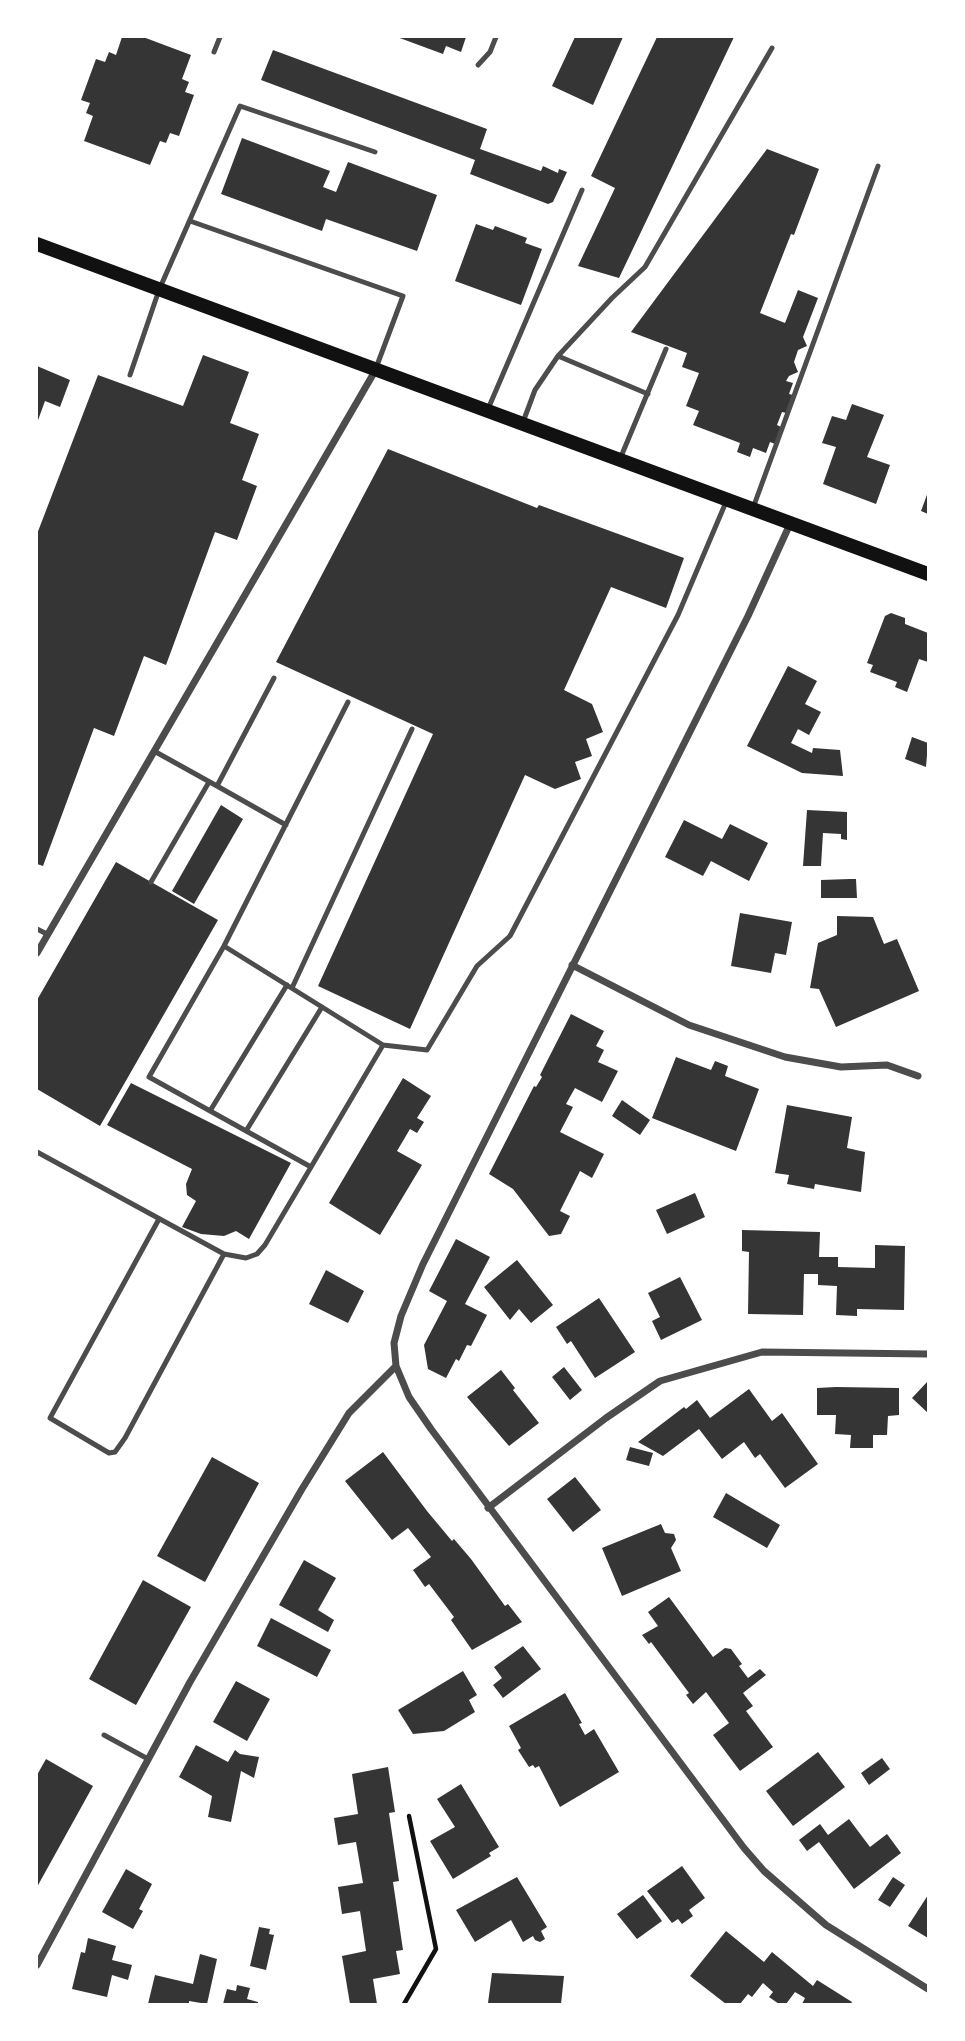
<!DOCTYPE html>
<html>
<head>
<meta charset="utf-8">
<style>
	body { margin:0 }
	#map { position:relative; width:965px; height:2041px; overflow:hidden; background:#fff; font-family:"PT Sans Narrow",sans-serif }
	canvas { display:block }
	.frame { position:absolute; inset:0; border:38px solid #fff; pointer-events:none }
</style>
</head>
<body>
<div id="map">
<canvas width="965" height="2041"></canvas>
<div class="frame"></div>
</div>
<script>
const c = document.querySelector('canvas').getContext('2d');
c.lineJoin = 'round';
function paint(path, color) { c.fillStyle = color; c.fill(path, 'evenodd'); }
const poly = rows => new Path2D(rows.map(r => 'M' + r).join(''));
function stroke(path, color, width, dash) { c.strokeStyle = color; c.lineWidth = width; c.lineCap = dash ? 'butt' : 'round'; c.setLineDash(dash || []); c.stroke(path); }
const building = poly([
	[122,37,143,37,191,55,182,79,189,82,185,92,194,95,179,136,170,133,166,143,160,141,150,165,84,141,93,116,86,113,90,103,81,100,96,59,105,62,109,52,116,55],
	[397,37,466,37,461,52,446,46,443,54],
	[575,37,623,37,593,105,552,86],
	[657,37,734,37,619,278,578,266,615,188,591,176],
	[273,50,487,129,480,149,541,171,543,166,558,173,559,169,567,172,553,202,548,204,470,174,475,160,261,80],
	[242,138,330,171,323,187,336,192,348,162,437,195,417,251,326,219,322,231,221,194],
	[767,149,819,169,794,235,791,234,760,313,785,323,798,290,818,298,803,337,807,346,798,350,794,362,798,372,789,376,786,381,793,383,789,394,793,395,786,413,782,412,777,425,781,427,775,444,770,442,766,453,753,448,750,457,737,452,740,443,693,425,699,411,686,406,699,373,682,367,687,353,631,332],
	[476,224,493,230,495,226,527,238,525,243,542,249,521,305,455,281],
	[203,355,249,372,230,423,259,434,242,480,257,486,237,540,215,532,166,665,144,656,114,736,94,728,43,866,37,864,37,534,98,375,183,406],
	[37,366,70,380,60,407,45,401,37,423],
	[852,404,884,415,867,457,890,465,876,504,823,484,836,447,822,443,832,416,846,420],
	[388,449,537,508,539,505,684,558,666,608,611,587,564,690,592,704,603,732,586,739,592,756,575,762,581,779,555,789,525,775,410,1029,318,986,433,734,276,662],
	[928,492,928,514,921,511],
	[891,613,905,618,905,624,928,633,928,662,919,659,907,692,895,687,897,682,870,672,873,665,867,663,885,616],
	[788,666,817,681,805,704,821,712,809,735,798,729,791,743,812,753,813,748,840,750,843,776,802,773,747,746],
	[912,737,928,743,926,767,905,759],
	[221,805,243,819,194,904,172,891],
	[807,810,847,812,847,840,841,839,841,834,823,833,821,866,803,866],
	[684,820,722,839,730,824,768,843,749,881,711,861,703,876,665,857],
	[116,862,218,920,100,1126,37,1089,37,1000],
	[850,879,856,879,857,898,821,898,821,880],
	[740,913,792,922,786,955,775,953,771,973,731,966],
	[837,916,873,917,884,944,897,939,919,991,836,1027,819,989,810,988,818,943,837,935],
	[571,1014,604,1031,596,1046,604,1050,598,1062,618,1071,602,1102,575,1088,566,1104,573,1107,560,1132,604,1154,592,1178,580,1171,560,1211,570,1216,561,1234,549,1236,513,1189,489,1174,534,1086,536,1087,542,1077,540,1075],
	[676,1057,711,1070,715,1061,728,1066,725,1076,759,1089,736,1151,652,1118],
	[403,1078,431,1096,417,1118,424,1122,417,1133,410,1129,397,1151,422,1165,380,1235,329,1203],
	[131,1083,291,1163,249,1239,236,1231,224,1236,201,1234,182,1227,196,1201,187,1195,186,1184,192,1169,107,1125],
	[622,1100,650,1120,640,1135,612,1116],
	[787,1105,852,1117,847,1148,865,1152,861,1192,815,1184,814,1189,787,1184,789,1175,775,1173],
	[695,1193,705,1217,667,1234,656,1210],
	[742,1230,820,1232,819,1257,838,1257,838,1267,875,1268,875,1245,905,1246,904,1310,857,1309,857,1316,836,1315,837,1286,818,1285,818,1274,804,1274,803,1315,748,1314,749,1252,742,1251],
	[456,1239,490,1257,465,1304,487,1315,471,1346,467,1345,459,1361,456,1359,446,1378,428,1369,424,1345,447,1301,429,1291],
	[517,1260,553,1305,531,1323,519,1309,510,1320,484,1287],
	[326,1270,364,1291,348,1323,309,1304],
	[680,1277,702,1320,661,1340,652,1321,660,1317,648,1293],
	[599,1298,635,1352,595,1378,571,1341,567,1344,556,1327],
	[564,1367,582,1390,570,1400,552,1377],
	[501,1370,515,1388,513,1390,539,1423,509,1446,467,1397],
	[928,1381,928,1413,912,1398],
	[836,1387,899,1388,899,1415,888,1416,887,1435,873,1435,873,1448,850,1448,851,1435,835,1434,836,1415,817,1415,817,1388],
	[749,1389,772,1421,782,1413,818,1464,785,1488,760,1454,755,1458,744,1442,722,1459,699,1429,663,1456,638,1442,684,1407,686,1409,697,1400,710,1418],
	[630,1447,653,1453,649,1466,626,1460],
	[383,1452,427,1511,452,1541,454,1539,471,1559,505,1606,508,1604,522,1622,472,1650,451,1620,454,1617,429,1584,425,1587,413,1570,431,1557,408,1528,392,1540,345,1481],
	[212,1457,259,1483,205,1582,157,1556],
	[575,1477,601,1510,573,1532,547,1499],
	[726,1493,780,1525,767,1548,713,1517],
	[661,1524,665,1533,674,1534,676,1540,671,1548,681,1571,622,1596,602,1548],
	[304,1560,336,1578,318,1610,334,1620,328,1632,279,1605],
	[143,1580,191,1607,136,1705,89,1679],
	[669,1597,713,1657,725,1648,731,1649,742,1664,739,1666,748,1678,760,1669,766,1675,743,1693,753,1706,746,1711,773,1747,740,1771,713,1735,729,1723,706,1692,693,1704,686,1695,689,1693,651,1642,649,1644,642,1635,658,1626,648,1612],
	[271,1618,331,1650,317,1677,257,1646],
	[523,1646,541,1669,503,1698,493,1685,502,1678,494,1667],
	[463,1671,477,1695,469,1700,475,1712,444,1731,413,1734,398,1710],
	[236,1681,270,1699,247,1741,213,1722],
	[565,1693,582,1723,579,1724,585,1735,594,1729,619,1772,560,1807,539,1766,535,1768,533,1765,529,1767,518,1750,521,1748,509,1726],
	[196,1745,228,1762,235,1750,240,1754,259,1757,254,1778,241,1771,231,1822,208,1817,212,1796,179,1777],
	[818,1752,845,1787,793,1826,766,1791],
	[882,1758,890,1769,869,1785,861,1773],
	[46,1759,93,1786,37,1887,37,1775],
	[388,1767,395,1812,389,1813,399,1881,393,1882,403,1950,396,1951,400,1974,373,1979,377,2004,350,2004,342,1956,366,1951,360,1911,342,1914,338,1887,363,1883,356,1842,338,1845,334,1818,358,1814,352,1774],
	[461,1784,499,1847,489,1853,491,1856,453,1879,430,1841,455,1827,437,1799],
	[849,1819,870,1847,887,1834,901,1853,854,1889,819,1842,807,1851,799,1840,820,1824,828,1835],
	[682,1866,705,1898,689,1910,693,1916,682,1924,678,1919,672,1923,647,1891],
	[126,1869,152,1884,139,1909,143,1911,133,1929,102,1912],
	[517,1877,547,1927,541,1931,545,1939,540,1942,535,1940,533,1936,523,1942,511,1920,475,1942,456,1910],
	[893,1877,905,1885,890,1907,878,1900],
	[643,1895,662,1921,637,1939,617,1914],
	[928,1895,928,1938,908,1926],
	[259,1927,270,1929,269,1934,274,1935,266,1970,250,1966],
	[726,1931,764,1962,772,1952,813,1986,817,1980,852,2002,851,2004,802,2004,805,1998,795,1992,786,2004,779,2004,769,1997,773,1992,763,1983,752,1997,748,1994,740,2004,726,2004,690,1976],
	[88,1938,116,1946,112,1960,132,1965,128,1980,112,1975,107,1997,72,1989,81,1952,85,1953],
	[200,1954,217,1959,207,2004,189,2001,189,2004,148,2004,155,1975,193,1984],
	[492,1973,564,1976,561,2004,488,2003],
	[237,1985,250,1988,247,1999,258,2002,258,2004,223,2004,227,1989,236,1991]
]);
const path = poly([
	[404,2004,436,1949,409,1816]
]);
const service = poly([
	[214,52,220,37],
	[478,65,490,52,496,37],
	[190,221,403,296,376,368],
	[130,375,159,290,240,106,375,152],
	[648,394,558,356,612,298,645,267,772,48],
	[488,409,582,190],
	[523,422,535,390,558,356],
	[620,459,666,349],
	[753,508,878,166],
	[348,702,224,946,383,1045,427,1050,477,966,510,936,678,615,726,502],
	[154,751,217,786,274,678],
	[217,786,286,825],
	[151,882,209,782],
	[37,929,47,934],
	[224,946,149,1077,311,1167],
	[292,988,412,729],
	[210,1111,287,985],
	[246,1131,322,1007],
	[37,1152,224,1254,246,1258,257,1254,265,1245,383,1045],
	[159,1219,50,1418,109,1453,115,1452,125,1438,224,1254],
	[104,1735,148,1759]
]);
const minor = poly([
	[790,524,748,616,423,1264,401,1316,394,1343,396,1366,409,1397,431,1429,744,1848,764,1871,826,1925,928,1989],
	[37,953,375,371],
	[572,965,689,1025,785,1057,841,1067,887,1065,918,1076],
	[488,1508,606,1418,660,1381,762,1352,928,1354],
	[37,1965,190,1682,302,1489,349,1413,396,1366]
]);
const secondary = poly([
	[37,244,928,574]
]);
paint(building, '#353535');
stroke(path, '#111', 4.5);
stroke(service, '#4c4c4c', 5);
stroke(minor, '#4c4c4c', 7);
stroke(secondary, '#111', 14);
</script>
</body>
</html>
